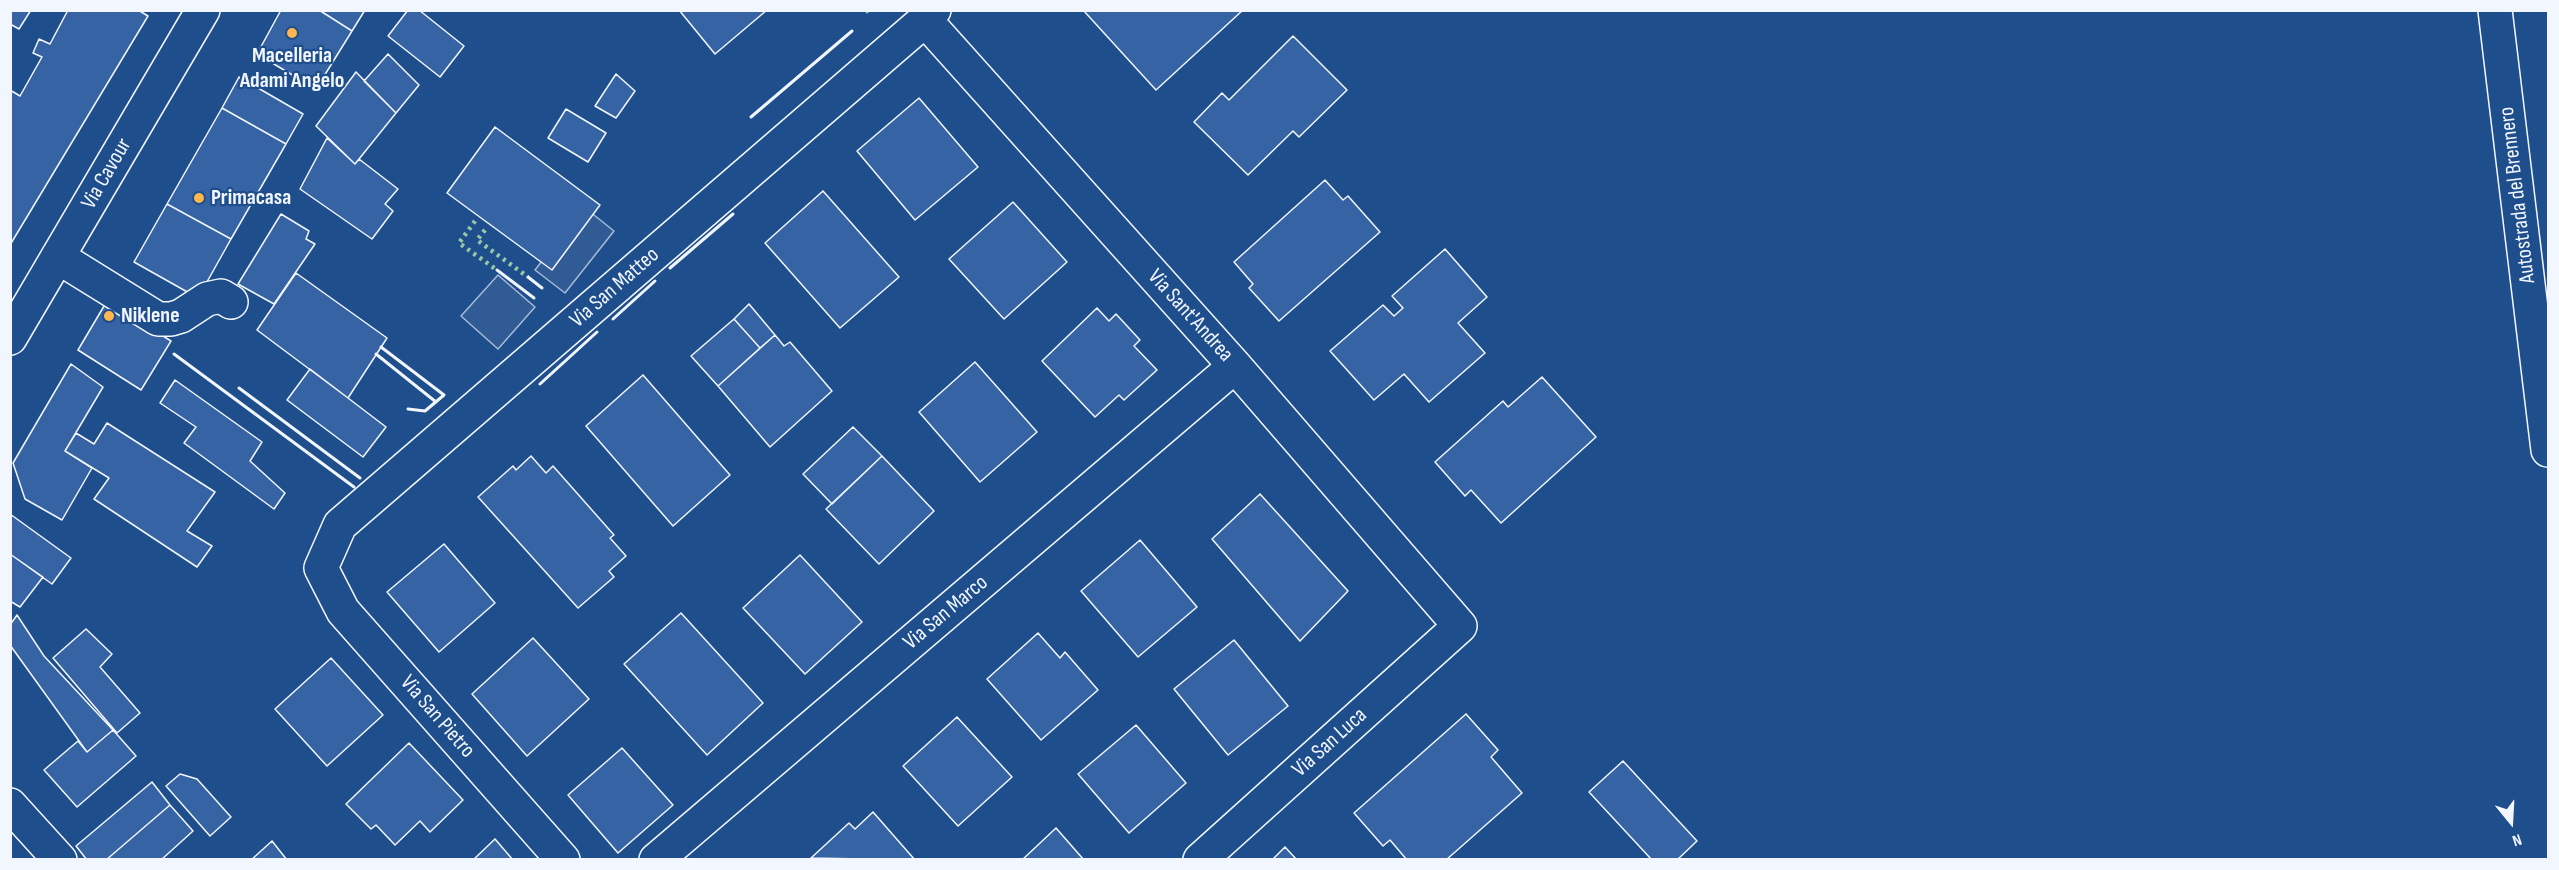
<!DOCTYPE html>
<html>
<head>
<meta charset="utf-8">
<style>
	body { margin:0 }
	#map { position:relative; width:2559px; height:870px; overflow:hidden; background:#1f4e8c; font-family:"Sofia Sans Condensed",sans-serif }
	canvas { display:block }
	.frame { position:absolute; inset:0; border:12px solid #f2f6ff; pointer-events:none }
	.north { position:absolute; left:2481px; top:792px; width:60px; height:60px; -webkit-text-stroke:4px #1f4e8c; paint-order:stroke; rotate:162deg; font-size:16px; font-weight:700; line-height:24px; text-align:center; color:#f2f6ff }
	.north::after { content:''; display:block; margin:auto; width:21px; height:27px; background:#f2f6ff; clip-path:polygon(50% 0,100% 100%,50% 72%,0 100%) }
</style>
</head>
<body>
<div id="map">
<canvas width="2559" height="870"></canvas>
<div class="frame"></div>
<div class="north">N</div>
</div>
<script>
const c = document.querySelector('canvas').getContext('2d');
c.lineJoin = 'round';
function paint(path, color) { c.fillStyle = color; c.fill(path, 'evenodd'); }
const poly = rows => new Path2D(rows.map(r => 'M' + r).join(''));
function stroke(path, color, width, dash) { c.strokeStyle = color; c.lineWidth = width; c.lineCap = dash ? 'butt' : 'round'; c.setLineDash(dash || []); c.stroke(path); }
function write(font, color, halo, rows, align = 'center') {
  c.font = font + ' "Sofia Sans Condensed",sans-serif'; c.lineWidth = 4.5; c.setLineDash([]); c.textBaseline = 'middle'; c.strokeStyle = halo; c.fillStyle = color; for (const [text, x, y, turn = 0] of rows) {
    c.save(); c.translate(x, y); c.rotate((+turn || 0) * Math.PI / 180); c.textAlign = isNaN(turn) ? turn : align; if (halo) c.strokeText(text, 0, 0); c.fillText(text, 0, 0); c.restore();
  }
}
const built = poly([
	[584,207,614,231,565,293,535,270,584,207],
	[498,275,535,307,498,349,461,316,498,275]
]);
const building = poly([
	[10,10,31,10,19,29,10,24,10,10],
	[68,10,138,10,148,16,10,245,10,90,20,96,42,57,33,53,39,39,50,44,68,10],
	[281,10,319,10,352,31,316,89,257,54,281,10],
	[319,10,365,10,352,31,319,10],
	[408,10,419,10,464,46,440,77,388,36,408,10],
	[679,10,767,10,715,54,679,10],
	[1083,10,1243,10,1156,90,1083,10],
	[1293,36,1347,90,1299,137,1293,131,1248,175,1194,122,1222,93,1229,100,1293,36],
	[388,54,419,85,396,113,364,81,388,54],
	[356,72,396,113,355,164,316,126,356,72],
	[616,74,635,91,616,118,595,106,616,74],
	[239,77,303,114,286,144,222,108,239,77],
	[919,98,978,167,915,220,857,151,919,98],
	[222,108,286,144,231,239,167,204,222,108],
	[566,109,606,133,588,162,548,138,566,109],
	[495,127,600,205,552,270,447,193,495,127],
	[327,138,355,164,359,159,398,189,385,204,393,211,372,239,300,189,327,138],
	[1325,180,1343,200,1348,196,1380,232,1279,321,1249,288,1253,284,1234,262,1325,180],
	[823,191,899,277,840,328,765,243,823,191],
	[1013,202,1067,262,1004,319,949,259,1013,202],
	[167,204,231,239,198,298,134,262,167,204],
	[281,214,309,231,306,239,315,244,274,304,238,284,281,214],
	[1445,249,1487,297,1458,323,1485,353,1429,402,1404,374,1374,400,1330,351,1383,305,1394,316,1403,308,1392,296,1445,249],
	[296,273,387,338,348,398,257,330,296,273],
	[107,301,171,341,141,390,78,350,107,301],
	[749,304,775,335,760,348,734,319,749,304],
	[1097,308,1109,321,1116,314,1140,340,1134,346,1157,370,1124,400,1119,395,1095,417,1042,361,1097,308],
	[734,319,760,348,718,386,691,356,734,319],
	[775,335,784,346,790,342,832,391,770,447,718,386,775,335],
	[975,362,1037,432,980,482,919,412,975,362],
	[71,364,103,387,65,451,92,468,62,520,25,499,13,463,71,364],
	[310,369,386,427,363,457,287,400,310,369],
	[643,375,730,475,673,526,586,426,643,375],
	[1542,377,1596,437,1501,523,1471,490,1465,496,1435,462,1503,401,1508,407,1542,377],
	[175,380,262,442,250,461,285,493,274,509,184,443,196,427,160,403,175,380],
	[107,423,215,492,187,531,212,546,197,567,94,499,109,478,65,451,76,433,94,444,107,423],
	[853,427,882,456,832,504,803,474,853,427],
	[531,456,546,473,553,466,614,535,610,538,626,556,609,571,614,577,578,608,478,497,513,466,516,470,531,456],
	[882,456,934,511,879,564,826,509,882,456],
	[1260,494,1348,591,1300,641,1212,539,1260,494],
	[10,514,71,558,52,584,10,554,10,514],
	[1140,540,1197,607,1138,657,1081,591,1140,540],
	[444,544,495,603,439,652,387,592,444,544],
	[10,554,43,577,20,607,10,601,10,554],
	[800,555,862,622,805,674,743,608,800,555],
	[681,613,763,703,707,755,624,664,681,613],
	[17,615,44,656,113,730,87,752,10,645,10,625,17,615],
	[86,629,112,654,100,667,140,713,117,733,53,658,86,629],
	[1038,633,1060,658,1065,652,1098,690,1041,740,987,679,1038,633],
	[533,638,589,699,527,756,472,694,533,638],
	[1234,640,1288,706,1228,755,1174,689,1234,640],
	[331,658,383,715,327,766,275,709,331,658],
	[1466,714,1498,750,1491,757,1522,793,1446,860,1407,860,1390,840,1383,846,1354,813,1466,714],
	[957,717,1012,777,958,826,903,766,957,717],
	[1136,725,1186,783,1129,833,1078,774,1136,725],
	[113,730,136,756,77,807,44,770,78,741,87,752,113,730],
	[409,743,463,800,430,832,420,821,395,845,376,825,371,829,346,804,409,743],
	[622,748,673,805,618,853,568,795,622,748],
	[1623,761,1697,841,1677,860,1652,860,1589,792,1623,761],
	[180,774,197,779,231,817,210,836,166,786,180,774],
	[152,782,170,805,106,860,87,860,76,846,152,782],
	[170,805,193,831,161,860,106,860,170,805],
	[873,812,915,860,811,858,849,823,855,829,873,812],
	[1056,828,1084,860,1022,860,1056,828],
	[495,839,513,860,473,860,495,839],
	[272,841,287,860,251,860,272,841],
	[1285,847,1297,860,1272,860,1285,847]
]);
const minor = poly([
	[934,10,925,20,1235,366,1460,626,1200,860],
	[58,257,158,319,171,319,181,316,207,299,221,296,231,302],
	[10,805,60,860],
	[563,860,343,611,321,568,340,525,925,20],
	[656,860,1235,366]
]);
const major = poly([
	[10,338,203,10]
]);
const highway = poly([
	[2495,10,2548,450]
]);
const hedge = poly([
	[867,10,870,15],
	[475,221,459,243,497,270],
	[485,230,477,240,528,277]
]);
const wall = poly([
	[751,117,852,31],
	[670,268,733,214],
	[497,270,534,298],
	[528,277,542,288],
	[613,319,655,281],
	[381,347,444,395,425,411,408,409],
	[174,354,354,487],
	[376,354,436,402],
	[540,384,597,332],
	[239,388,360,478]
]);
const markers = [
	[292,33,6,"#ffb74d"],
	[199,198,6,"#ffb74d"],
	[109,316,6,"#ffb74d"]
];
const poiNames = [
	["Macelleria",292,56,"center"],
	["Adami Angelo",292,81,"center"],
	["Primacasa",211,198],
	["Niklene",121,316]
];
const streetNames = [
	["Via Cavour",107,174,-60],
	["Autostrada del Brennero",2518,195,-97],
	["Via San Matteo",615,288,-41],
	["Via Sant'Andrea",1190,316,48],
	["Via San Marco",946,613,-40],
	["Via San Pietro",437,717,49],
	["Via San Luca",1330,743,-42]
];
paint(built, '#305b95');
stroke(built, '#a8bbd7', 1.5);
paint(building, '#3563a3');
stroke(building, '#f2f6ff', 1.5);
stroke(minor, '#f2f6ff', 36);
stroke(major, '#f2f6ff', 36);
stroke(highway, '#f2f6ff', 36);
stroke(minor, '#1f4e8c', 33);
stroke(major, '#1f4e8c', 33);
stroke(highway, '#1f4e8c', 33);
stroke(hedge, '#97c8a6', 4.5, [3, 4.5]);
stroke(wall, '#f2f6ff', 3);
for (const [x, y, r, color] of markers) { const dot = new Path2D(); dot.arc(x, y, r, 0, 2 * Math.PI); c.fillStyle = color; c.fill(dot); stroke(dot, '#1f4e8c', 2); }
write('bold 22px', '#f2f6ff', '#1f4e8c', poiNames, 'left');
write('22px', '#f2f6ff', '#1f4e8c', streetNames);
</script>
</body>
</html>
